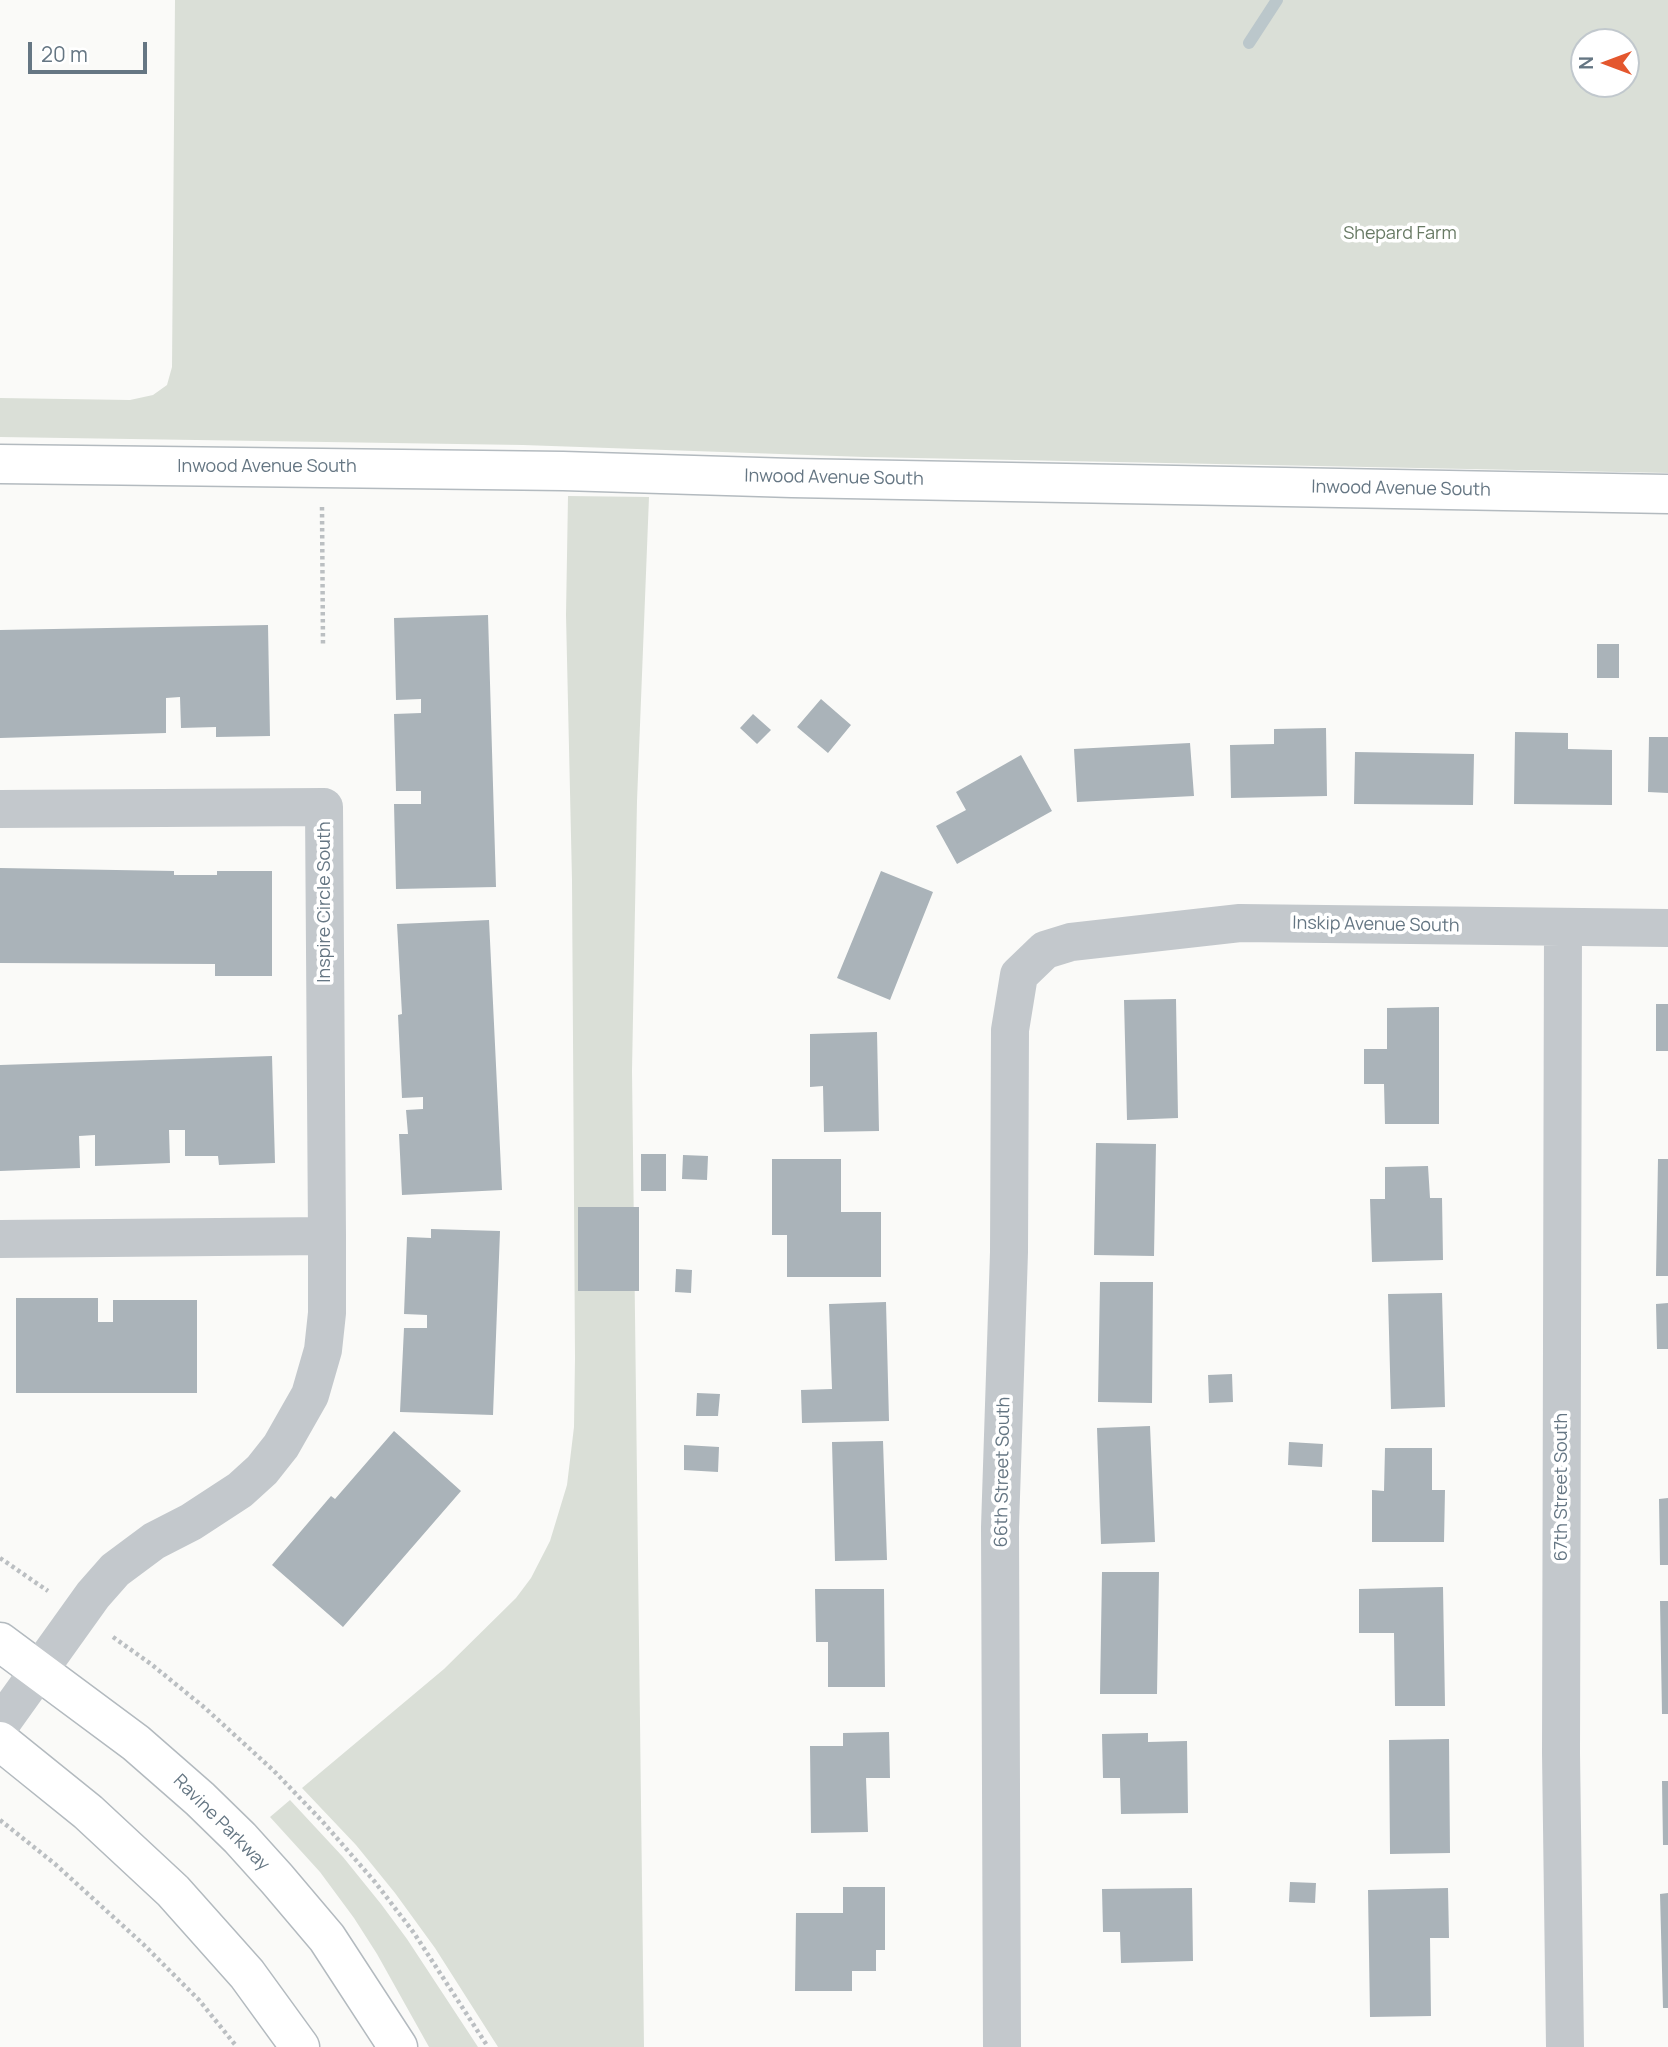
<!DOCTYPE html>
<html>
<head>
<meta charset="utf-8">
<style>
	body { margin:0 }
	#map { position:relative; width:1668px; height:2047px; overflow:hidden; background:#fafaf8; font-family:Manrope,sans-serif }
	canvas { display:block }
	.north { position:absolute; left:1570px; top:28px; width:70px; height:70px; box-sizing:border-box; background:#fff; border:2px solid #c1c8cd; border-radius:50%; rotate:270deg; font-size:19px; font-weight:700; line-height:28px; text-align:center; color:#657683 }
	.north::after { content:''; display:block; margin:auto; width:24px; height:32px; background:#e4572e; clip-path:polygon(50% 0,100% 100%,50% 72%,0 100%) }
	.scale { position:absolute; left:28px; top:42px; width:119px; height:32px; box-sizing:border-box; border:4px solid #657683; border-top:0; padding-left:9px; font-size:21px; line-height:24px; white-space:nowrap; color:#657683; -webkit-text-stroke:5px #fff; paint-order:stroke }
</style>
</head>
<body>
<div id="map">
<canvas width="1668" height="2047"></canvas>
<div class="north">N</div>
<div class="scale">20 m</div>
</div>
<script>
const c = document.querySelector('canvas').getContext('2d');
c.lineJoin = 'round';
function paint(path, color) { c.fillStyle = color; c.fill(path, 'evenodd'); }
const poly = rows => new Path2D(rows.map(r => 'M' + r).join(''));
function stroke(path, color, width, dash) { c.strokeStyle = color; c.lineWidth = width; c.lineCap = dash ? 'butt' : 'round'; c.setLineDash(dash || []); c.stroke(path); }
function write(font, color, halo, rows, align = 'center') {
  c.font = font + ' Manrope,sans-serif'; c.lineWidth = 7; c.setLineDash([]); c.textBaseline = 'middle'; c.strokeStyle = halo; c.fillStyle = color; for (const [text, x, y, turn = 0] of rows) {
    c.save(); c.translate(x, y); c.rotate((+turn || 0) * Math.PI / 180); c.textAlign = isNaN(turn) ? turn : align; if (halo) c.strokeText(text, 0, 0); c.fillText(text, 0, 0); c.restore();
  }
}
const green = poly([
	[175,0,1668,0,1668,473,865,457,523,445,0,437,0,398,130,400,153,395,167,385,172,367],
	[1584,42,1626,42,1626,84,1584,84],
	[568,496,649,497,637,801,632,1071,644,2047,498,2047,435,1948,395,1893,356,1845,302,1788,444,1669,516,1598,531,1578,550,1541,567,1485,574,1427,575,1358,572,880,566,615],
	[290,1800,343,1857,381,1904,407,1939,478,2047,429,2047,377,1954,354,1918,320,1872,270,1817]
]);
const stream = poly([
	[1249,43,1277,0]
]);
const building = poly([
	[488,615,496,887,396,889,394,804,421,804,421,791,396,791,394,714,421,713,421,699,396,700,394,618],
	[268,625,270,736,216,737,216,727,181,728,180,697,166,698,166,733,0,738,0,630],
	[1597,644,1619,644,1619,678,1597,678],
	[821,699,851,725,828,753,797,727],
	[753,714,771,730,757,744,740,728],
	[1326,728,1327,796,1231,798,1230,745,1274,744,1274,729],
	[1515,732,1568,733,1568,749,1612,750,1612,805,1514,804],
	[1649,737,1668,737,1668,793,1648,792],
	[1190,743,1194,796,1077,802,1074,749],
	[1355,752,1474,754,1473,805,1354,804],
	[1021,755,1052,811,957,864,936,826,966,810,956,792],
	[0,868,174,871,174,875,217,875,217,871,272,871,272,976,215,976,215,964,0,963],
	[881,871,933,892,890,1000,837,978],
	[489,920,502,1190,402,1195,399,1134,408,1134,406,1110,423,1109,423,1097,402,1098,398,1015,402,1014,397,924],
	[1176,999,1178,1118,1127,1120,1124,1000],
	[1656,1004,1668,1004,1668,1051,1656,1051],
	[1439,1007,1439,1124,1385,1124,1384,1084,1364,1084,1364,1049,1387,1049,1387,1008],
	[877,1032,879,1131,824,1132,823,1086,810,1087,810,1034],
	[272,1056,275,1163,219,1165,218,1156,185,1156,185,1130,169,1130,170,1163,95,1166,95,1135,79,1136,80,1168,0,1171,0,1065],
	[1096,1143,1156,1144,1154,1256,1094,1255],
	[641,1154,666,1154,666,1191,641,1191],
	[683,1155,708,1156,707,1180,682,1179],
	[772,1159,841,1159,841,1212,881,1212,881,1277,787,1277,787,1235,772,1235],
	[1658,1159,1668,1159,1668,1276,1656,1276],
	[1428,1166,1430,1198,1442,1198,1443,1260,1372,1262,1370,1199,1385,1199,1385,1167],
	[578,1207,639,1207,639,1291,578,1291],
	[431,1229,500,1231,493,1415,400,1412,404,1328,427,1328,427,1315,404,1314,407,1237,431,1238],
	[676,1269,692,1270,691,1293,675,1292],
	[1100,1282,1153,1282,1152,1403,1098,1402],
	[1442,1293,1445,1407,1391,1409,1388,1294],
	[16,1298,98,1298,98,1322,113,1322,113,1300,197,1300,197,1393,16,1393],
	[886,1302,889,1421,802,1423,801,1390,832,1389,829,1304],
	[1668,1303,1668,1349,1657,1349,1656,1304],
	[1232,1374,1233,1402,1209,1403,1208,1375],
	[697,1393,720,1394,718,1416,696,1416],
	[1150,1426,1155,1542,1101,1544,1097,1428],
	[394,1431,461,1491,343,1627,272,1565,331,1496,335,1499],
	[883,1441,887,1560,835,1561,832,1442],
	[1289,1442,1323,1444,1322,1467,1288,1465],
	[684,1445,719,1447,718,1472,684,1470],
	[1385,1448,1432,1448,1432,1490,1445,1490,1444,1542,1372,1542,1372,1490,1384,1491],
	[1668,1498,1668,1565,1660,1565,1659,1499],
	[1102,1572,1159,1572,1157,1694,1100,1694],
	[1443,1587,1445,1706,1395,1706,1394,1633,1359,1633,1359,1589],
	[815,1589,884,1589,885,1687,828,1687,828,1642,816,1642],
	[1660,1601,1668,1601,1668,1714,1662,1714],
	[889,1732,890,1778,866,1778,868,1832,811,1833,810,1746,843,1746,843,1733],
	[1148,1733,1148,1742,1187,1741,1188,1813,1121,1814,1120,1778,1103,1778,1102,1734],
	[1449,1739,1450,1853,1390,1854,1389,1740],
	[1662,1781,1668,1781,1668,1845,1663,1845],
	[1290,1882,1316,1883,1315,1903,1289,1902],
	[843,1887,885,1887,885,1950,876,1950,876,1971,852,1971,852,1991,795,1991,796,1913,843,1913],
	[1192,1888,1193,1961,1121,1963,1120,1932,1103,1932,1102,1889],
	[1448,1888,1449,1938,1430,1938,1431,2016,1370,2017,1368,1890],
	[1668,1893,1668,2008,1663,2008,1660,1894]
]);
const path = poly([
	[322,507,323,645],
	[0,1558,48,1591],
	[113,1637,151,1664,205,1708,274,1771,322,1821,375,1882,414,1933,488,2047],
	[0,1820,55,1864,143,1944,199,2000,237,2047]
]);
const street = poly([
	[0,809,324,807,327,1236,327,1313,323,1350,310,1395,281,1446,262,1470,240,1490,191,1522,154,1541,115,1570,93,1595,0,1725],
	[1563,927,1561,1753,1565,2047],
	[0,1239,327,1236],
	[1002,2047,1000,1527,1009,1252,1010,1030,1019,975,1045,950,1071,942,1240,923,1668,928]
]);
const secondary = poly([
	[0,464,563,471,792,478,1668,494],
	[0,1642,136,1743,200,1799,240,1838,277,1879,327,1938,398,2047],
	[0,1741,88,1812,173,1891,247,1974,300,2047]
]);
const parkNames = [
	["Shepard Farm",1400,234]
];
const streetNames = [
	["Inwood Avenue South",267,467],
	["Inwood Avenue South",834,478,1],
	["Inwood Avenue South",1401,489,1],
	["Inspire Circle South",325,902,-90],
	["Inskip Avenue South",1376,925,1],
	["66th Street South",1003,1472,-89],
	["67th Street South",1562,1487,-90],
	["Ravine Parkway",221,1823,45]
];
paint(green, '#dadfd7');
stroke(stream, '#bbc7cb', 12);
paint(building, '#aab3b9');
stroke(secondary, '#b3babf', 41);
stroke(path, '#bbbfc2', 4.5, [3.5, 3.5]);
stroke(street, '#c3c8cc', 38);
stroke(secondary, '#fff', 38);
write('18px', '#687a64', '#fff', parkNames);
write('18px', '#657683', '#fff', streetNames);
</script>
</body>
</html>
